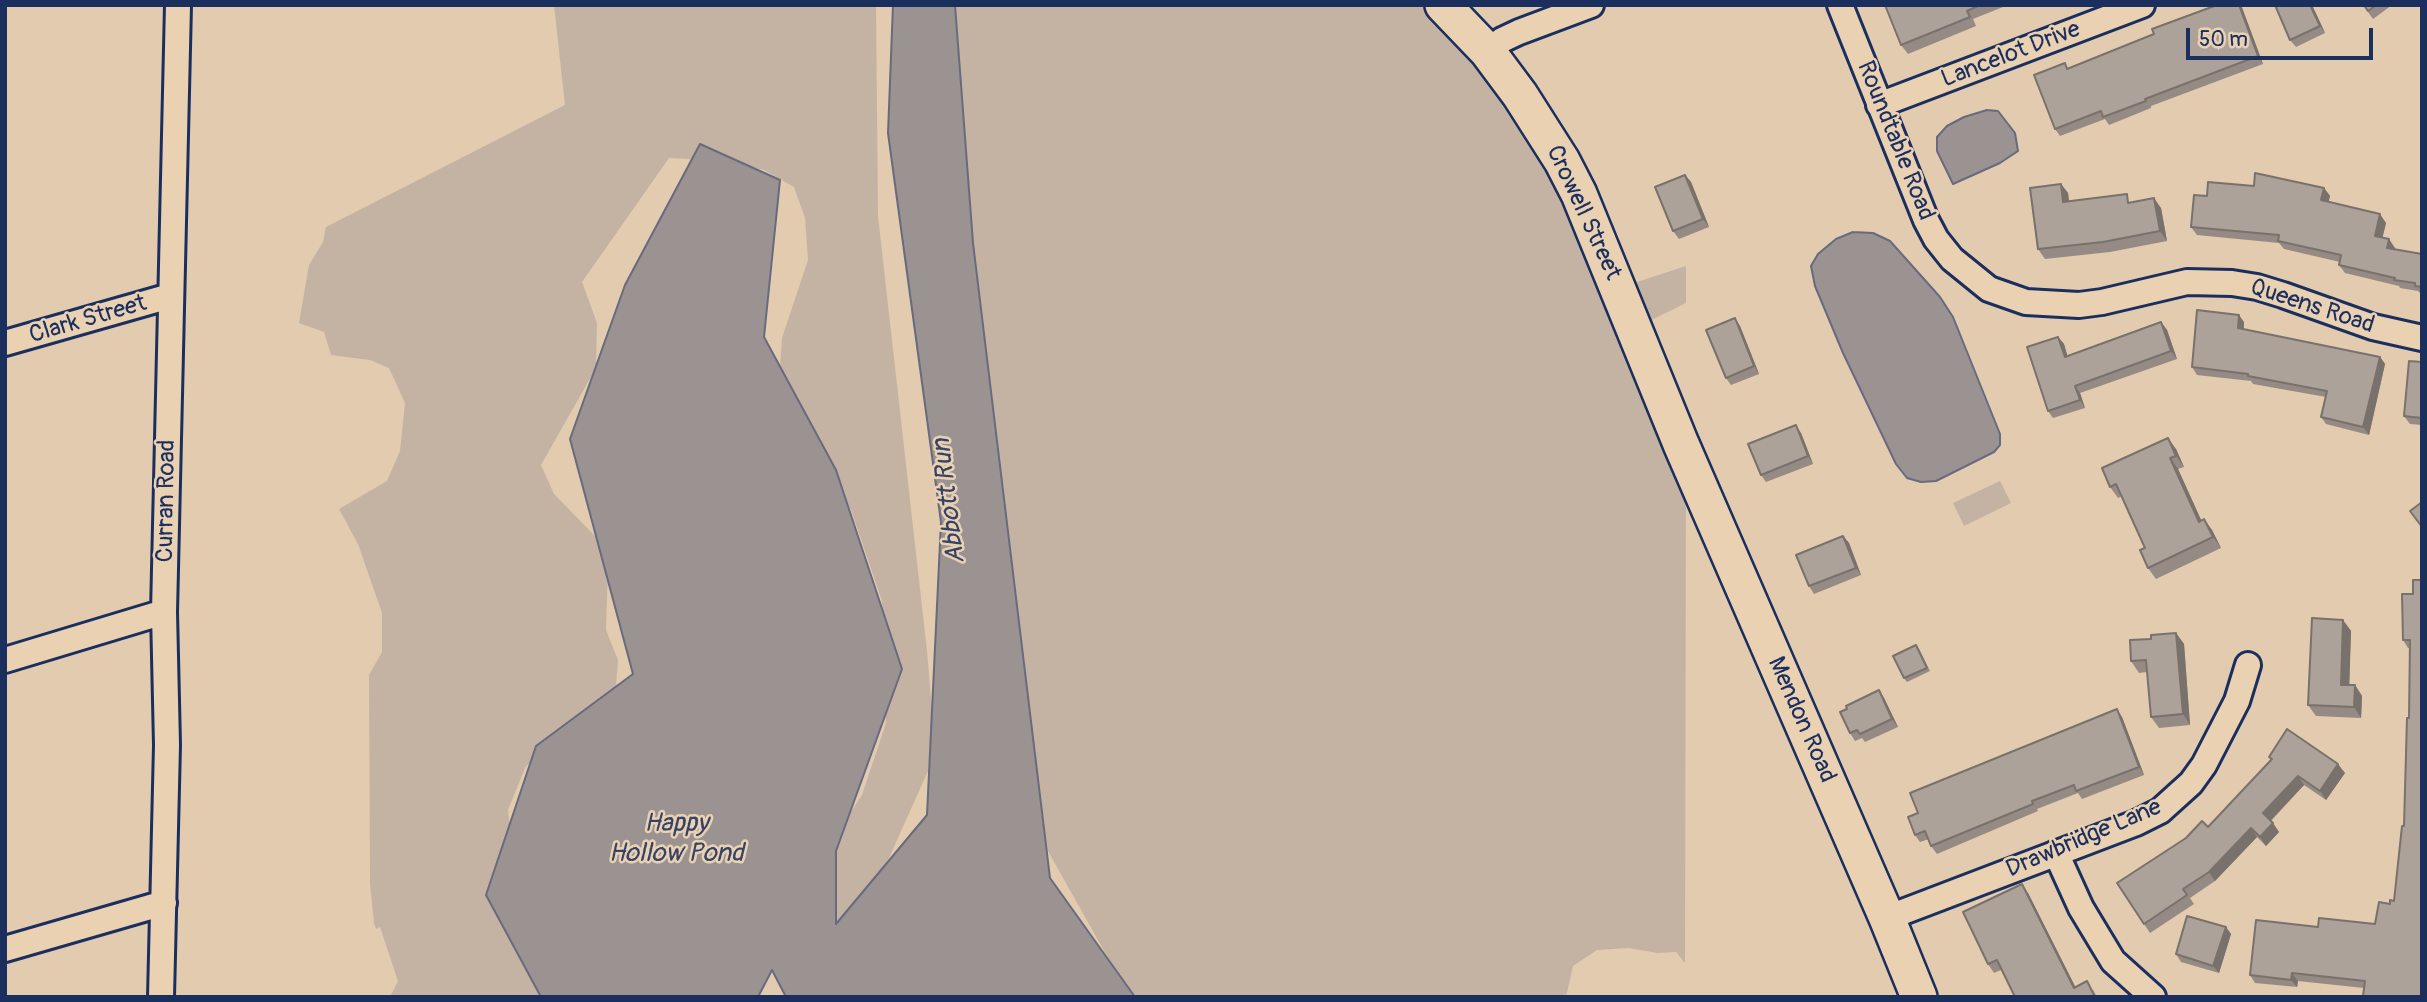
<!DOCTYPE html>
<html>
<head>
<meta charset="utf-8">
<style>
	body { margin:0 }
	#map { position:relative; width:2427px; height:1002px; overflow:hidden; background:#e2cbaf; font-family:Pangolin,sans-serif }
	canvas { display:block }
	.frame { position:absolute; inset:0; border:7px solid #1b2f5e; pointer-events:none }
	.scale { position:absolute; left:2186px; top:28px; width:187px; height:32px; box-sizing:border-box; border:4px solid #1b2f5e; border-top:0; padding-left:9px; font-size:21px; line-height:24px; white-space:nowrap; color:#1b2f5e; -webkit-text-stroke:5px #ead1b2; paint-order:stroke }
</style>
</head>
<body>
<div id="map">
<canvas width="2427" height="1002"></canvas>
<div class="frame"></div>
<div class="scale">50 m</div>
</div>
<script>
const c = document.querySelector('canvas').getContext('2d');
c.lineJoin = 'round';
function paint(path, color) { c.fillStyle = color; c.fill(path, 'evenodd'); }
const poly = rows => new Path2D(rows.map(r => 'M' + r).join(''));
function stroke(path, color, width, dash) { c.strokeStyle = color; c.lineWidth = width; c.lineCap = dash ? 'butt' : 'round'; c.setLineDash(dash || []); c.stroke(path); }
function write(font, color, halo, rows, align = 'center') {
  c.font = font + ' Pangolin,sans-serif'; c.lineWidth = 5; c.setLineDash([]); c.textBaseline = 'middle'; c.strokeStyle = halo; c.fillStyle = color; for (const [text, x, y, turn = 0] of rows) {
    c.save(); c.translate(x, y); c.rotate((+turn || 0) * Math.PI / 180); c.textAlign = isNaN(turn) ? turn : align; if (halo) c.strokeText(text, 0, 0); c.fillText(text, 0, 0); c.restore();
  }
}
const green = poly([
	[554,5,876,5,878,216,927,651,933,723,928,771,889,858,837,939,813,960,839,830,862,795,886,723,882,601,851,510,780,367,782,338,808,260,805,218,794,187,764,170,724,161,669,158,582,282,597,323,596,368,541,465,554,494,597,538,608,566,606,630,618,660,616,686,597,716,544,748,525,768,508,810,515,875,553,997,390,997,398,981,380,927,376,929,374,923,370,883,369,675,382,652,382,613,358,544,339,509,387,481,400,451,405,403,389,368,370,360,331,355,324,332,299,323,309,265,323,242,326,227,565,105],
	[949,5,1439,5,1483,52,1622,287,1686,266,1686,303,1635,328,1686,459,1685,963,1676,952,1657,953,1629,948,1597,950,1573,966,1566,997,1130,997,1040,837,1015,759],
	[2000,481,2011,503,1964,526,1953,503]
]);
const water = poly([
	[893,5,955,5,973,243,1050,878,1135,997,786,997,772,970,758,997,541,997,486,895,536,746,633,674,570,439,625,285,700,144,780,180,764,337,836,470,902,669,836,851,836,924,927,815,941,522,888,133,893,5],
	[1987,110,1998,111,2015,133,2018,151,2000,163,1953,184,1937,151,1937,137,1947,126,1964,117,1987,110],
	[1853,232,1873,233,1890,241,1940,297,1953,317,2000,434,2000,445,1994,452,1936,481,1921,482,1907,478,1896,464,1843,353,1815,286,1811,266,1818,254,1836,239,1853,232]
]);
const street = poly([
	[1840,5,1926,220,1936,239,1952,259,1989,289,2026,302,2079,305,2102,302,2187,282,2232,283,2257,287,2283,295,2373,327,2422,338],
	[1488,52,1502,40,1519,32,1591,5],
	[1879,105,2142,5],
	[5,343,170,296],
	[5,660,164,612],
	[2056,853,2081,908,2113,961,2153,997],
	[1887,918,2136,823,2160,811,2191,783,2204,765,2237,701,2248,665],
	[5,949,164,903],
	[161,997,167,745,164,612,178,5]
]);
const secondary = poly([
	[1443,5,1488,52,1520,95,1562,161,1579,194,1681,444,1887,918,1919,997]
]);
const wall = poly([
	[1885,5,2008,5,1973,19,1976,26,1908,54,1901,45],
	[2241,5,2263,64,2151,106,2151,108,2109,125,2105,119,2060,136,2055,129,2068,68],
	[2275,5,2312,5,2325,33,2296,47,2290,40],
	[2363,5,2392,5,2373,19],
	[1685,175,1691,182,1709,227,1679,239,1673,231],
	[2061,184,2068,193,2069,201,2133,202,2161,208,2167,241,2110,252,2045,259,2038,249],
	[2254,186,2324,188,2330,196,2328,202,2386,223,2382,238,2395,248,2395,249,2422,254,2422,295,2418,291,2400,288,2399,286,2345,273,2339,265,2340,262,2284,249,2279,243,2197,235,2191,227,2207,196],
	[2161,322,2167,330,2177,359,2080,393,2085,408,2053,418,2048,411,2058,337,2064,344,2067,356],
	[2244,322,2244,329,2380,357,2385,364,2369,435,2326,424,2321,417,2326,397,2253,384,2251,381,2197,375,2192,367],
	[1740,326,1759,374,1731,385,1726,378],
	[2422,362,2422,425,2410,424,2404,416],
	[1801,433,1813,464,1766,482,1761,475],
	[2176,449,2184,467,2178,469,2201,520,2204,519,2212,530,2221,548,2156,579,2148,568,2145,548,2122,496,2118,498,2110,487],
	[1843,536,1849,543,1861,575,1814,594,1809,586],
	[2413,594,2422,997,2364,997,2364,988,2298,981,2297,987,2255,983,2250,975,2318,927,2375,924,2390,904,2394,901,2404,826,2409,718,2410,648,2408,648,2403,640],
	[2343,620,2351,631,2349,685,2355,685,2362,696,2361,718,2316,716,2308,705],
	[2176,633,2184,644,2190,725,2159,728,2151,717,2147,672,2139,673,2131,661,2151,639],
	[1919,649,1930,671,1907,682,1904,678],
	[1879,690,1884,698,1898,727,1865,742,1862,738,1855,741,1850,733,1847,709],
	[2122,717,2144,775,2082,799,2078,793,2037,809,2038,811,1937,854,1931,846,1929,839,1920,842,1915,835],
	[2269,757,2345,773,2326,800,2304,785,2271,821,2279,832,2266,846,2257,837,2215,881,2190,898,2194,904,2150,933,2117,883,2208,827,2271,760],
	[2028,893,2075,987,2093,990,2097,997,2015,997,2001,970,1994,973,1988,964],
	[2226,927,2231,934,2219,973,2181,962,2176,954]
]);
const shadedWall = poly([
	[2239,5,2241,5,2263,64,2258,56],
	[2310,5,2312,5,2325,33,2320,26],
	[1685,175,1691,182,1709,227,1703,219],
	[2061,184,2068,193,2070,211,2063,202],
	[2324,188,2330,196,2327,209,2321,200],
	[2154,198,2161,208,2167,241,2160,231],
	[2380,214,2386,223,2381,244,2375,236],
	[2389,239,2395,248,2393,257,2387,248],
	[2239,315,2244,322,2243,335,2238,328],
	[1735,318,1740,326,1759,374,1754,366],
	[2161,322,2167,330,2177,359,2171,351],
	[2058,337,2064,344,2070,364,2065,357],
	[2380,357,2385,364,2369,435,2363,427],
	[2075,386,2080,393,2085,408,2080,400],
	[1796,425,1801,433,1813,464,1808,456],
	[2168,438,2176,449,2184,467,2176,456],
	[2170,458,2178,469,2207,533,2199,522],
	[2204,519,2212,530,2221,548,2213,537],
	[1843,536,1849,543,1861,575,1856,568],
	[2343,620,2351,631,2349,696,2341,685],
	[2176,633,2184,644,2190,725,2183,714],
	[2355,685,2362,696,2361,718,2354,707],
	[1879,690,1884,698,1898,727,1892,719],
	[2117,709,2122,717,2144,775,2139,767],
	[2338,764,2345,773,2326,800,2320,791],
	[2298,776,2304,785,2269,822,2263,813],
	[2273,823,2279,832,2266,846,2260,837],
	[2251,828,2257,837,2215,881,2209,872],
	[2022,884,2028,893,2080,996,2074,988],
	[2226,927,2231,934,2219,973,2213,966],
	[2292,973,2298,981,2297,987,2291,980]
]);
const building = poly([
	[1885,5,1980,5,1967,11,1970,17,1901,45,1885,5],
	[2217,5,2239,5,2258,56,2145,99,2146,101,2103,117,2101,111,2055,129,2034,75,2065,63,2067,69,2154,34,2152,29,2217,5],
	[2275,5,2310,5,2320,26,2290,40,2275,5],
	[2364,5,2376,5,2368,11,2364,5],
	[2255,173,2324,188,2321,200,2380,214,2375,236,2389,239,2387,248,2422,254,2422,287,2415,286,2415,283,2394,280,2395,278,2339,265,2341,255,2278,241,2279,235,2191,227,2194,195,2207,196,2208,182,2254,186,2255,173],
	[1685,175,1703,219,1673,231,1655,187,1685,175],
	[2061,184,2063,202,2127,194,2128,203,2154,198,2160,231,2103,242,2038,249,2030,188,2061,184],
	[2197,310,2239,315,2238,328,2380,357,2363,427,2321,417,2327,391,2248,376,2248,374,2192,367,2197,310],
	[1735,318,1754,366,1726,378,1706,330,1735,318],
	[2161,322,2171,351,2075,386,2080,400,2048,411,2027,347,2058,337,2065,357,2161,322],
	[2409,361,2422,362,2422,418,2404,416,2409,361],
	[1796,425,1808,456,1761,475,1748,444,1796,425],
	[2168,438,2176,456,2170,458,2199,522,2204,519,2213,537,2148,568,2140,550,2145,548,2116,484,2110,487,2102,468,2168,438],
	[2422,502,2422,527,2410,511,2422,502],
	[1843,536,1856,568,1809,586,1796,555,1843,536],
	[2413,580,2422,580,2422,997,2363,996,2365,981,2292,973,2291,980,2250,975,2256,920,2318,927,2319,918,2375,924,2379,902,2390,904,2390,900,2394,901,2402,826,2404,826,2407,718,2409,718,2410,640,2403,640,2402,594,2413,594,2413,580],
	[2312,618,2343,620,2341,685,2355,685,2354,707,2308,705,2312,618],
	[2176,633,2183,714,2151,717,2146,660,2131,661,2130,640,2151,639,2151,635,2176,633],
	[1916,645,1927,668,1904,678,1893,656,1916,645],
	[1879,690,1892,719,1860,734,1857,730,1850,733,1840,712,1847,709,1846,706,1879,690],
	[2117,709,2139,767,2076,791,2074,785,2032,801,2033,804,1931,846,1925,831,1915,835,1908,817,1918,813,1910,793,2117,709],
	[2287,729,2338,764,2320,791,2298,776,2263,813,2273,823,2260,837,2251,828,2209,872,2183,889,2187,895,2144,924,2117,883,2186,838,2202,821,2208,827,2272,759,2269,757,2287,729],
	[2022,884,2074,988,2087,981,2095,997,2025,997,2024,996,2015,997,1997,960,1988,964,1963,912,2022,884],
	[2187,916,2226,927,2213,966,2176,954,2187,916]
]);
const streetNames = [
	["Lancelot Drive",2011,55,-21],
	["Roundtable Road",1895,141,68],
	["Crowell Street",1583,213,65],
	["Queens Road",2312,307,18],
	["Clark Street",88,320,-16],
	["Curran Road",167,501,-89],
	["Mendon Road",1801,720,66],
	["Drawbridge Lane",2084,839,-23]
];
const waterNames = [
	["Abbott Run",950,501,-97],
	["Happy",676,824],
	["Hollow Pond",676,854]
];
paint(green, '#c4b3a3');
paint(water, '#9b9292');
stroke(water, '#686a7d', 2);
stroke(street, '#1b2f5e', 30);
stroke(secondary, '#1b2f5e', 40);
stroke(street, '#ead1b2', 24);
stroke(secondary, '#ead1b2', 35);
paint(wall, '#958b84');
paint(shadedWall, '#79716b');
paint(building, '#ada299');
stroke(building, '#79716b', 2);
write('24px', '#1b2f5e', '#ead1b2', streetNames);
write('italic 26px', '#354368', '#ead1b2', waterNames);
</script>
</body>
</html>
